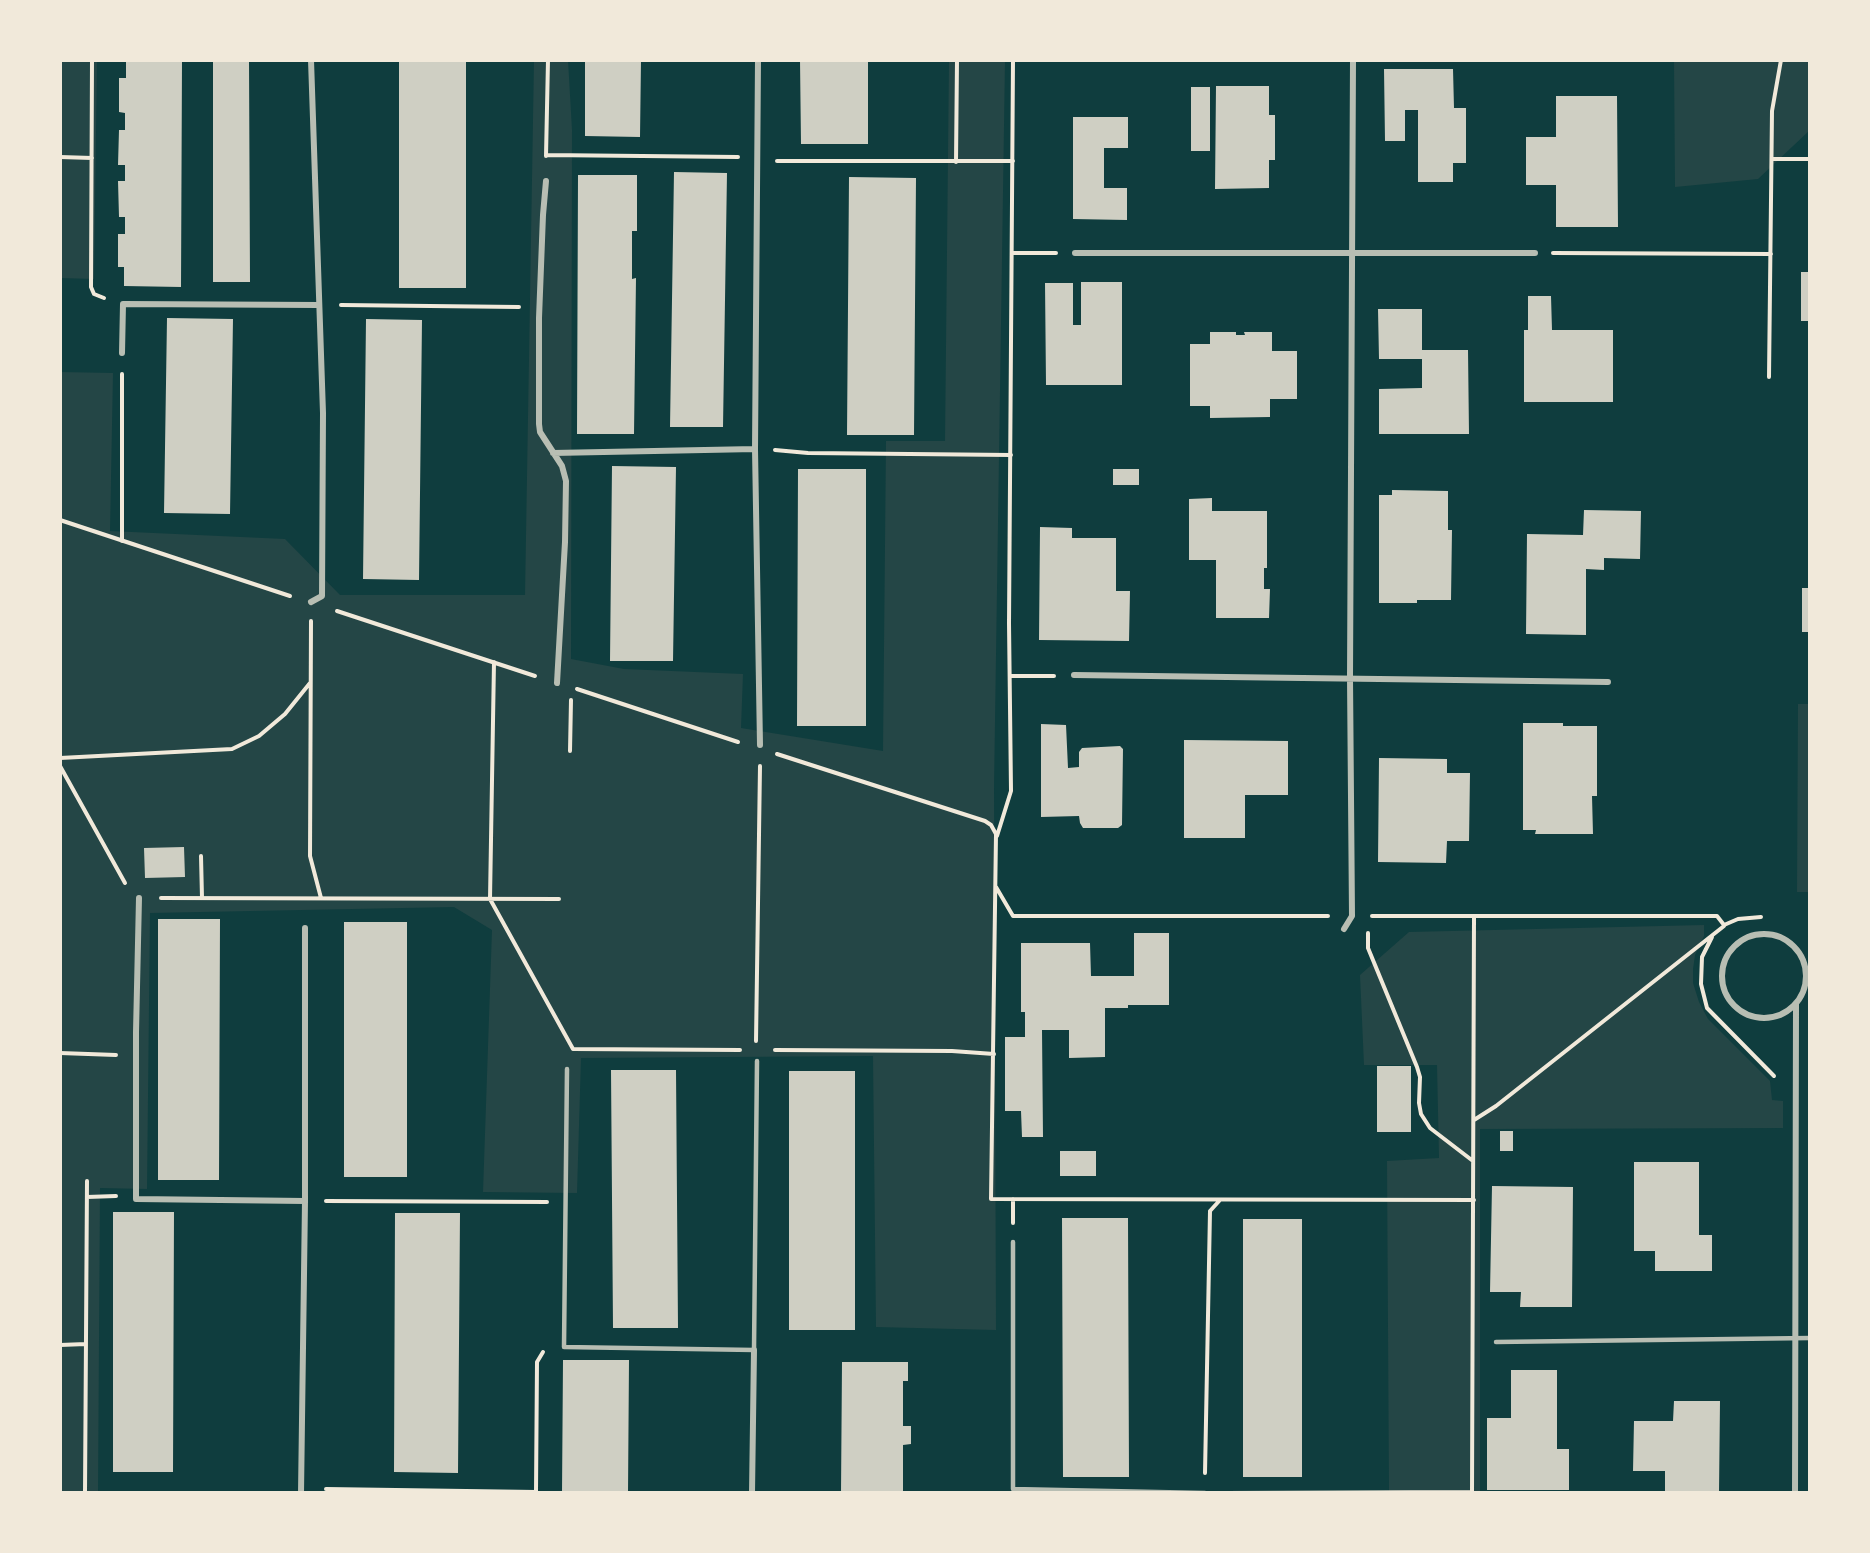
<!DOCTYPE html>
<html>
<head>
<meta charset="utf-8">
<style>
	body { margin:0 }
	#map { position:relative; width:1870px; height:1553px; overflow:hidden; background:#0f3d3e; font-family:"Roboto Condensed",sans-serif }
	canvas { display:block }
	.frame { position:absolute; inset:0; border:62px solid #f1e9da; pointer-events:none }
</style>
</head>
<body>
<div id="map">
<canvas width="1870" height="1553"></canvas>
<div class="frame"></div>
</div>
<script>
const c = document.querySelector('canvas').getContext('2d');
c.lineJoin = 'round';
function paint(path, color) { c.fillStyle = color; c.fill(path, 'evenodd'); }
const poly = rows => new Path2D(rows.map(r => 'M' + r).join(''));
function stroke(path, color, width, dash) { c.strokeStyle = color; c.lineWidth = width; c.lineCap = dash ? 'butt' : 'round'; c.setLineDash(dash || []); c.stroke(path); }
const green = poly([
	[60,60,97,60,94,279,60,278],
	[534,60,568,60,572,130,571,659,624,669,743,674,741,728,883,751,886,441,945,441,949,60,1005,60,994,787,996,1330,876,1327,873,1056,581,1058,577,1193,483,1192,492,930,454,907,150,913,147,1189,100,1188,98,1493,60,1493,60,372,113,373,110,531,285,539,340,595,525,595],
	[1674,60,1810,60,1810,130,1758,179,1675,187],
	[1798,704,1810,704,1810,892,1797,892],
	[1704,925,1704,936,1695,955,1693,969,1693,983,1699,1002,1708,1019,1770,1081,1772,1100,1783,1101,1783,1128,1480,1129,1480,1493,1389,1493,1387,1161,1439,1158,1437,1065,1364,1065,1360,975,1409,932]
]);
const building = poly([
	[126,60,182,60,181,287,124,286,124,267,118,267,118,234,125,234,125,217,119,217,118,181,125,181,125,165,118,165,119,130,125,130,125,113,119,112,119,78,126,78],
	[213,60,249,60,250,282,213,282],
	[399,60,466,60,466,288,399,288],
	[585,60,641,60,640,137,585,136],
	[800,60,868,60,868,144,801,144],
	[1384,69,1453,69,1454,108,1466,108,1466,163,1453,163,1453,182,1418,182,1418,110,1405,110,1405,141,1385,141],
	[1216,86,1269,86,1269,115,1275,115,1275,160,1269,160,1269,188,1215,189],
	[1191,87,1210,87,1210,151,1191,151],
	[1556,96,1617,96,1618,227,1556,227,1556,185,1526,185,1526,137,1556,137],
	[1073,117,1128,117,1128,148,1104,148,1104,188,1127,188,1127,220,1073,219],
	[674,172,727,173,723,427,670,427],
	[578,175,637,175,637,231,632,231,632,279,636,278,634,434,577,434],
	[849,177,916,178,914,435,847,435],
	[1801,272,1810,272,1810,321,1801,321],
	[1081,282,1122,282,1122,385,1046,385,1045,283,1073,283,1073,325,1081,325],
	[1528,296,1551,296,1552,330,1613,330,1613,402,1524,402,1524,330,1528,330],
	[1378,309,1422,309,1422,350,1468,350,1469,434,1379,434,1379,389,1422,388,1422,359,1379,359],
	[167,318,233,319,230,514,164,513],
	[366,319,422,320,419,580,363,579],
	[1210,332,1236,332,1236,335,1245,335,1244,332,1272,332,1272,351,1297,351,1297,399,1270,399,1270,417,1210,418,1210,406,1190,406,1190,344,1210,344],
	[612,466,676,467,673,661,610,661],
	[798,469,866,469,866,726,797,726],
	[1113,469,1139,469,1139,485,1113,485],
	[1392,490,1448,491,1448,530,1452,530,1451,600,1417,600,1417,603,1379,603,1379,495,1392,495],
	[1212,498,1212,511,1267,511,1267,568,1264,568,1264,589,1270,589,1269,618,1216,618,1216,560,1189,560,1189,499],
	[1584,510,1641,511,1640,559,1604,558,1604,570,1586,569,1586,635,1526,634,1527,534,1583,535],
	[1040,527,1072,528,1072,538,1116,538,1116,591,1130,591,1129,641,1039,640],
	[1802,588,1810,588,1810,632,1802,632],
	[1523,723,1563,723,1563,726,1597,726,1597,796,1592,796,1593,834,1535,834,1536,830,1523,830],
	[1041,724,1066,725,1068,768,1079,767,1079,752,1082,748,1120,746,1123,749,1122,825,1118,828,1083,828,1080,823,1079,816,1041,817],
	[1184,740,1288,741,1288,795,1245,795,1245,838,1184,838],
	[1379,758,1447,759,1447,773,1470,773,1469,841,1447,841,1446,863,1378,862],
	[184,847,185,877,145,878,144,848],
	[158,919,220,919,219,1180,158,1180],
	[344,922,407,922,407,1177,344,1177],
	[1134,933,1169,933,1169,1005,1128,1005,1128,1008,1105,1008,1105,1057,1069,1058,1069,1030,1042,1030,1043,1137,1022,1137,1021,1111,1005,1111,1005,1037,1025,1037,1025,1012,1021,1012,1021,943,1090,943,1091,976,1134,976],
	[1377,1066,1411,1066,1411,1132,1377,1132],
	[611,1070,676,1070,678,1328,613,1328],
	[789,1071,855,1071,855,1330,789,1330],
	[1500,1131,1513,1131,1513,1151,1500,1151],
	[1060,1151,1096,1151,1096,1176,1060,1176],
	[1634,1162,1699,1162,1699,1235,1712,1235,1712,1271,1655,1271,1655,1251,1634,1251],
	[1492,1186,1573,1187,1572,1307,1520,1307,1521,1292,1490,1292],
	[113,1212,174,1212,173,1472,113,1472],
	[395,1213,460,1213,458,1473,394,1472],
	[1062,1218,1128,1218,1129,1477,1063,1477],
	[1243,1219,1302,1219,1302,1477,1243,1477],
	[563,1360,629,1360,628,1493,562,1493],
	[842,1362,908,1362,908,1381,903,1381,903,1426,911,1426,911,1444,903,1445,903,1491,908,1491,908,1493,841,1493],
	[1511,1370,1557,1370,1557,1449,1569,1449,1569,1490,1487,1490,1487,1418,1511,1418],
	[1674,1401,1720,1401,1719,1493,1665,1493,1665,1471,1633,1471,1634,1421,1673,1421]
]);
const path = poly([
	[92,60,91,287,94,294,104,298],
	[546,155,738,157],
	[546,156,548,60],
	[60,157,92,158],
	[1772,159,1810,159],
	[777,161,1013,161],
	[956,162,957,60],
	[1012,253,1056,253],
	[1553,253,1771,254],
	[341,305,519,307],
	[122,374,122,541],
	[1769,377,1772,111,1781,60],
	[775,450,808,453,1011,455],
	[60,520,290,596],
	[337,611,535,676],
	[311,621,310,856,321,898],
	[494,662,490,899,573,1049,740,1050],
	[1010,676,1054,676],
	[577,689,738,742],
	[570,751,571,700],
	[777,754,985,821,991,825,996,834,991,1199,1474,1200],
	[60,758,232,749,259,736,285,714,310,683],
	[60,766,125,883],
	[997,836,1011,791,1009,623,1013,60],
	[201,856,202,898],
	[996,887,1013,916,1328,916],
	[161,898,559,899],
	[1372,916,1717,916,1724,925,1738,919,1761,917],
	[1368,933,1368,948,1417,1067,1420,1077,1419,1103,1421,1114,1430,1128,1473,1161],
	[1712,937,1702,957,1701,984,1707,1008,1774,1076],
	[756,1041,760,766],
	[775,1050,952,1051,994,1054],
	[60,1053,116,1055],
	[1474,1120,1496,1106,1724,926],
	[87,1197,116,1196],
	[1013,1199,1013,1223],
	[326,1201,547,1202],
	[60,1345,86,1344],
	[1205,1473,1210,1211,1220,1200],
	[326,1489,536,1492],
	[536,1492,537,1362,543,1352],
	[85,1493,87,1181],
	[1226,1493,1472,1492],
	[1472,1493,1474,916]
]);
const service = poly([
	[567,1069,564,1347,754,1350,757,1061],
	[1013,1242,1013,1489,1205,1493],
	[1496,1342,1810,1338]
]);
const minor = poly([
	[311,60,323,413,322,596,311,602],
	[758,60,755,449,760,745],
	[546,181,543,215,539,318,539,424,540,432,562,466,566,481,565,542,557,683],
	[1075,253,1535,253],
	[122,353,123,304,319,305],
	[553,453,755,449],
	[1074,675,1608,682],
	[139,898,136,1032,136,1199,305,1201],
	[1344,929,1352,916,1350,678,1353,60],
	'1722 976a42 42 0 1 1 84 0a42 42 0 1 1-84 0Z',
	[301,1493,305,1201,305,928],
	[752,1493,754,1350],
	[1795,1493,1796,1003]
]);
paint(green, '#244646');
paint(building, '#cfcfc3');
stroke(path, '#f1e9da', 4);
stroke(service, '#b8beb3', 4.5);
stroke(minor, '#b8beb3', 6);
</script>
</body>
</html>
